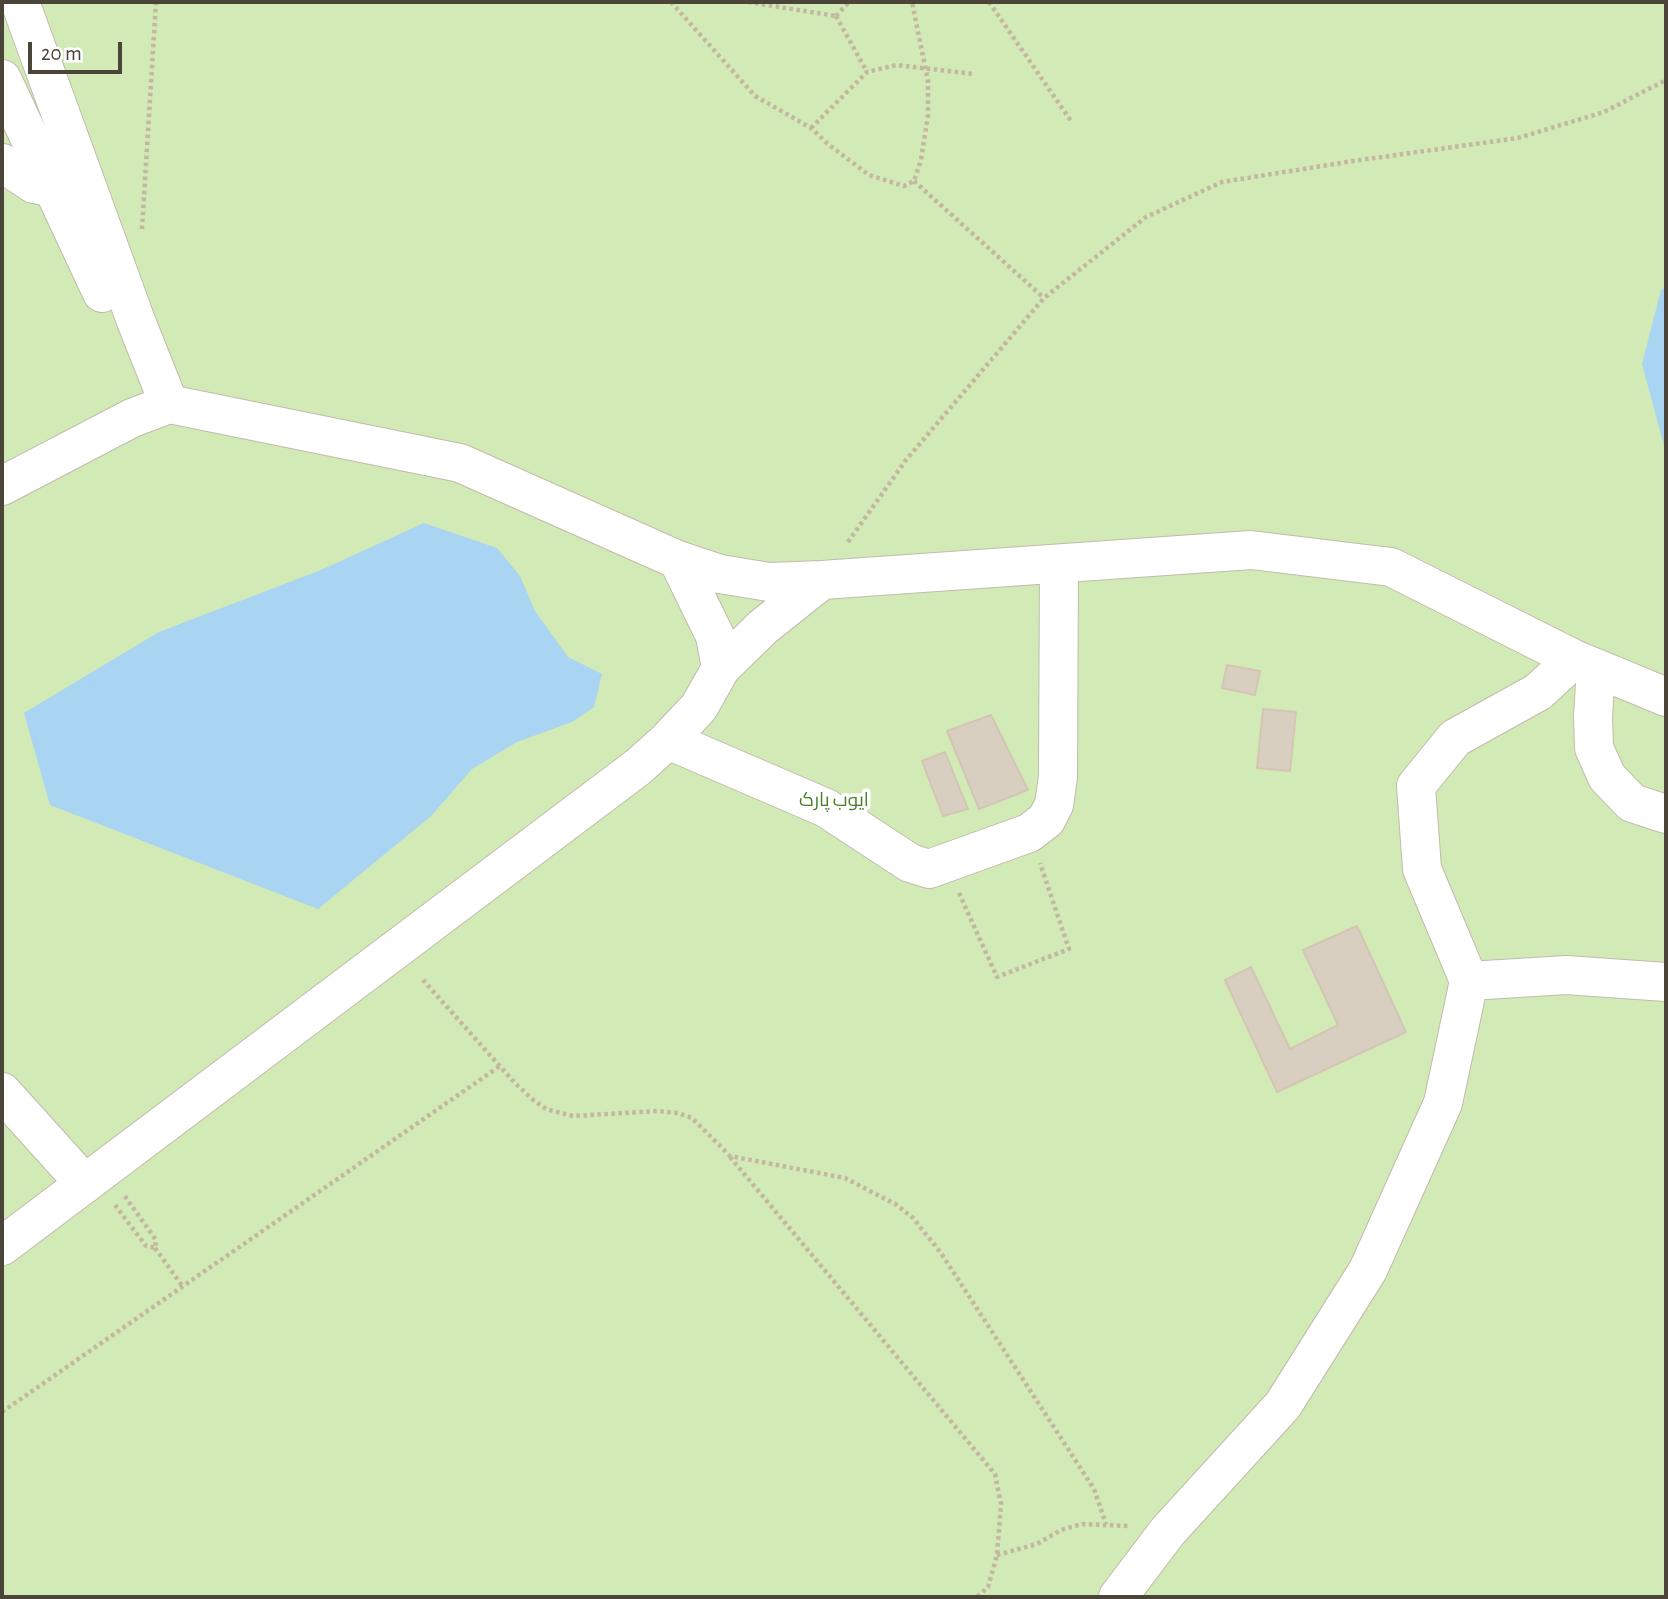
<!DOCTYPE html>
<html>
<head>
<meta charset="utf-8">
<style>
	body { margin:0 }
	#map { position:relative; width:1668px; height:1599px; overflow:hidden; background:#f6f3ec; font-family:"Alegreya Sans",sans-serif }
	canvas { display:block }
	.frame { position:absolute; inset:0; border:4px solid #4b4439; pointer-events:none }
	.scale { position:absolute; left:28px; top:42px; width:94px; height:32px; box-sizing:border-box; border:4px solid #4b4439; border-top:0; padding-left:9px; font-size:21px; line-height:24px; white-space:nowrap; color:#4b4439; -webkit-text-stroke:5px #fff; paint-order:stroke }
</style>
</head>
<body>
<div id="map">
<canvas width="1668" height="1599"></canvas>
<div class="frame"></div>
<div class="scale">20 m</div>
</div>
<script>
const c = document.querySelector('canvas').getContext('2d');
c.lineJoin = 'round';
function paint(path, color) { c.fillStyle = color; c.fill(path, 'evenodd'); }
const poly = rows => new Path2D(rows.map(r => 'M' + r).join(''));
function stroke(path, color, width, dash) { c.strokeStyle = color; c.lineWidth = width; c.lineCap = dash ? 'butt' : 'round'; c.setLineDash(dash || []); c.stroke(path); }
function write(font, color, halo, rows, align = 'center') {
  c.font = font + ' "Alegreya Sans",Cairo,sans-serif'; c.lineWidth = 7; c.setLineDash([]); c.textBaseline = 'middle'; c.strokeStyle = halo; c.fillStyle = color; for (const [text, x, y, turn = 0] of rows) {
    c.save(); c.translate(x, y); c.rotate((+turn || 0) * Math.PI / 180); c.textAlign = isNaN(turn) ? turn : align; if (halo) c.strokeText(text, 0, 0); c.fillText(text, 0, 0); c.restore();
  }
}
const green = poly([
	[2,2,1666,2,1666,1597,2,1597]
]);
const water = poly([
	[1666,287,1666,453,1642,364,1661,290],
	[424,523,497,548,520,576,535,611,568,657,602,674,594,707,572,722,517,742,472,769,431,816,318,909,50,805,24,713,159,632,321,570]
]);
const building = poly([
	[1227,665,1260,671,1255,695,1222,688,1227,665],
	[1263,709,1296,712,1290,771,1257,768,1263,709],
	[991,715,1028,790,979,809,947,731,991,715],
	[945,752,968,809,943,816,922,761,945,752],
	[1357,926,1406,1032,1277,1092,1225,980,1251,967,1290,1049,1338,1025,1303,950,1357,926]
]);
const path = poly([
	[671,2,755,96,811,128,829,145,869,175,904,186,914,181,921,160,928,115,928,81,912,2],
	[748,2,836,16],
	[989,2,1071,121],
	[836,16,867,72],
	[836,16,849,2],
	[811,128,867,72,896,65,974,74],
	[914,181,1044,298],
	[142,229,156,2],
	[848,542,906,460,1044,298,1146,217,1222,182,1353,161,1518,138,1604,112,1666,80],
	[959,893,997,977,1069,949,1040,863],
	[423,980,514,1082,532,1099,546,1109,573,1116,657,1111,678,1113,692,1118,730,1156,845,1178,897,1205,913,1218,941,1253,1094,1489,1106,1524],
	[730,1157,995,1474,1001,1504,997,1555,988,1587,977,1597],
	[115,1205,146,1246,155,1248,156,1240,124,1195],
	[155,1248,183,1287],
	[2,1412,500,1066],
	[997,1555,1037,1544,1061,1530,1082,1524,1129,1526]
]);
const minor = poly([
	[20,2,136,321,169,404],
	[2,79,102,293],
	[2,163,34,184,53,188],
	[2,486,132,418,169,404,460,463,678,560,720,574,769,582,822,580],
	[678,560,715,636,721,668],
	[1596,668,1593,716,1594,748,1607,777,1632,803,1666,814],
	[668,740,826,808,910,863,929,869,1029,833,1046,820,1054,805,1058,777,1059,565],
	[1469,981,1566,975,1666,982],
	[2,1092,85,1184],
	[2,1246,638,767,668,740,699,707,721,668,763,627,822,580,1251,550,1391,567,1574,659,1666,697],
	[1118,1597,1168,1531,1283,1405,1368,1270,1443,1103,1469,981,1422,869,1416,786,1455,738,1538,692,1574,659]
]);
const parkNames = [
	["ایوب پارک",834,800]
];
paint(green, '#d2eab5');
paint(water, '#a9d4f2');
paint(building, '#d8cfc1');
stroke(building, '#d3c7b4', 2);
stroke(minor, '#c2bbae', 40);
stroke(path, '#c4b79f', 4.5, [3.5, 3.5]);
stroke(minor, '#fff', 38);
write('19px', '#4a7f2a', '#fff', parkNames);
</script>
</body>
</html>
